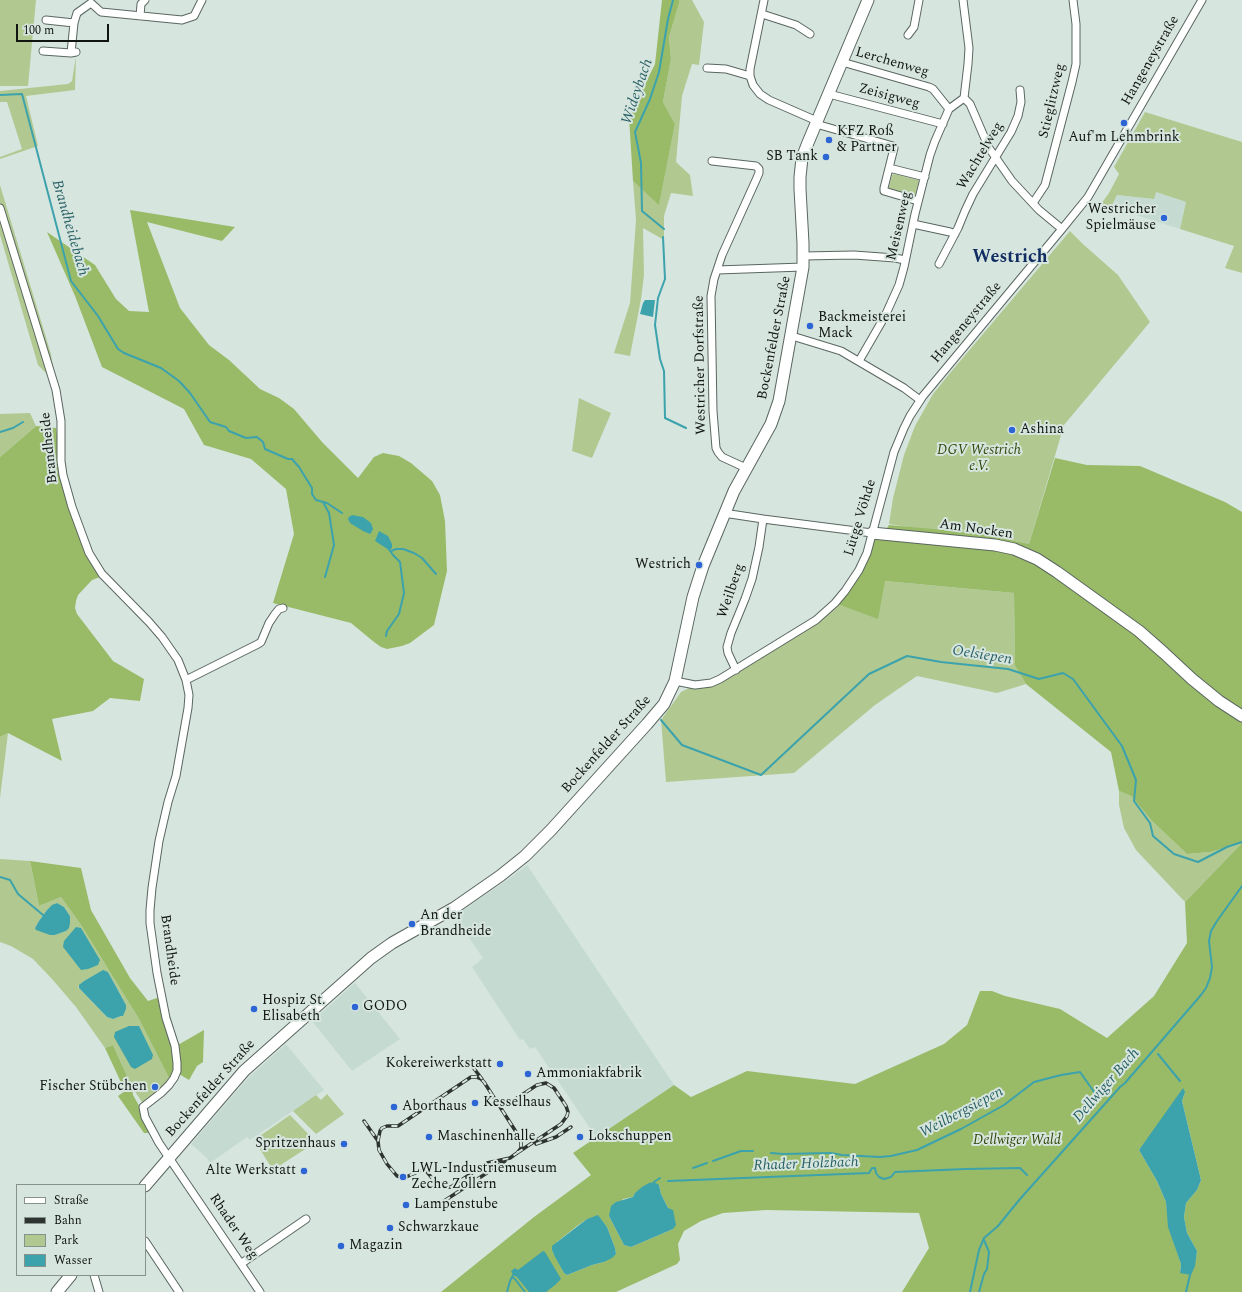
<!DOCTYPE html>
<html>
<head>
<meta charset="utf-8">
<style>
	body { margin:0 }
	#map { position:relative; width:1242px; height:1292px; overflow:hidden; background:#d7e5df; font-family:Spectral,serif }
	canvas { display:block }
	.legend { position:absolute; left:16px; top:1184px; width:130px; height:92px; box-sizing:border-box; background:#d7e5df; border:1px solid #87928d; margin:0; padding:5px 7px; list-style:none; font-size:12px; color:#101512 }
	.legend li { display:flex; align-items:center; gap:8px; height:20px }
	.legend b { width:20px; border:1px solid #87928d }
	.scale { position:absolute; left:16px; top:24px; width:93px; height:18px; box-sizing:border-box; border:2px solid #101512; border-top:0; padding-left:5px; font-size:12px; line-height:14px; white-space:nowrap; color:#101512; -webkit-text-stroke:3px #d7e5df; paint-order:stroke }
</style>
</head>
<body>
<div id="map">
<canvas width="1242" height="1292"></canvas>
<ul class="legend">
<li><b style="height:5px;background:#fff"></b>Straße</li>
<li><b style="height:5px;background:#2e3431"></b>Bahn</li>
<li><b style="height:11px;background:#b1c991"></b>Park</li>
<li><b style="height:11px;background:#3ca2ac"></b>Wasser</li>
</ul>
<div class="scale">100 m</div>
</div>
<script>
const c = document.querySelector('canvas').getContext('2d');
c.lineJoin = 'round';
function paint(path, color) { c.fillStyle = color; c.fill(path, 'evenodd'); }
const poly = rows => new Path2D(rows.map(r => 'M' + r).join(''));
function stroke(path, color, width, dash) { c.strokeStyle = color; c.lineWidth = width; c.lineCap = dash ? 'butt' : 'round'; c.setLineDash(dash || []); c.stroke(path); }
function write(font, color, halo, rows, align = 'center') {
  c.font = font + ' Spectral,serif'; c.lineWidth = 4; c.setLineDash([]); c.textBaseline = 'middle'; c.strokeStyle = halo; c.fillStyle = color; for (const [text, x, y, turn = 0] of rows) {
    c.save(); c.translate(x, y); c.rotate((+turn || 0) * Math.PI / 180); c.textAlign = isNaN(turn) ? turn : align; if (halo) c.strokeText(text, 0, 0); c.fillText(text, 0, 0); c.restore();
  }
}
const built = poly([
	[1156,192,1186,202,1180,229,1111,207,1117,195,1153,199],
	[527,865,674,1085,596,1137,535,1047,530,1049,523,1039,520,1040,472,967,483,958,454,916,503,883],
	[355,983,400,1039,352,1071,312,1021],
	[286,1044,324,1090,250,1140,247,1137,210,1163,207,1158,191,1144,248,1078]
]);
const green = poly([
	[0,0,36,0,28,86,0,86],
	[679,0,692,0,704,22,699,65,692,64,682,96,676,162,690,175,693,196,671,193,664,216,664,240,643,228,644,275,641,299,630,356,614,353,630,303,636,220,633,181,659,204,675,124,663,102,671,59,669,37,679,4],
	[76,56,75,90,26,96,38,146,0,159,0,157,22,149,7,102,0,102,0,91,68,84,72,81],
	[1145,112,1242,142,1242,273,1225,268,1234,246,1180,229,1186,202,1156,192,1154,199,1117,195,1111,207,1101,204,1109,193,1119,174,1114,167],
	[894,174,919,180,915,196,889,189,889,187,892,175],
	[0,185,51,354,55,379,47,374,38,365,0,235],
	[1070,231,1084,245,1118,275,1150,322,1064,425,1029,544,977,533,921,529,889,524,893,498,904,455,915,426,933,394,950,373],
	[579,398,611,413,592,458,572,451],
	[30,413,36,426,0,457,0,414],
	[885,581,1014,593,1015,666,1026,684,997,693,917,676,875,705,794,773,666,782,661,720,681,692,695,685,720,679,835,603],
	[8,733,0,798,0,737],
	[1119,791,1131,796,1153,822,1187,854,1210,852,1241,844,1185,902,1136,850,1124,828,1119,805],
	[0,859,30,861,39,906,61,897,81,925,139,1019,170,1080,144,1105,132,1087,113,1045,105,1048,76,1007,52,979,33,959,11,946,0,942],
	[57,903,64,907,70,916,66,931,55,935,35,928,39,921,47,910],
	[103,971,108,972,126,1005,126,1009,121,1016,113,1019,107,1017,78,987,84,981],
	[327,1094,344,1114,316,1134,293,1111,316,1095,321,1100],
	[290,1115,316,1142,273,1170,254,1140]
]);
const forest = poly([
	[662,0,679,0,679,4,669,37,671,59,663,102,675,124,659,205,633,181,629,117,655,64],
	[130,210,235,227,222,241,147,222,180,308,209,345,229,360,260,389,279,398,294,409,322,442,358,478,374,457,383,453,399,456,411,463,432,481,440,495,445,521,447,571,434,625,410,643,402,646,387,649,381,647,374,642,351,623,273,603,294,534,286,489,251,459,204,445,184,409,102,367,75,296,47,232,95,265,116,299,129,311,149,312],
	[36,426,56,428,59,448,59,461,100,577,92,580,78,595,76,601,75,608,77,614,113,661,144,679,140,701,110,698,93,711,52,719,62,761,8,733,0,737,0,457],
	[1055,458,1087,465,1140,466,1225,502,1242,512,1242,1292,902,1292,929,1248,919,1213,766,1210,723,1213,701,1221,684,1231,678,1244,680,1260,677,1264,616,1292,441,1292,534,1217,591,1175,573,1153,674,1085,691,1097,747,1071,855,1084,944,1044,967,1025,980,991,992,991,1005,996,1060,1009,1107,1038,1154,996,1187,943,1185,902,1241,844,1210,852,1187,854,1153,822,1131,796,1119,791,1111,752,1026,684,1015,666,1014,593,885,581,878,619,835,603,859,570,872,533,883,534,889,525,977,533,1029,544],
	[1185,1092,1182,1101,1201,1180,1197,1190,1186,1203,1184,1217,1187,1233,1197,1251,1196,1258,1180,1273,1181,1264,1169,1227,1166,1202,1157,1181,1139,1150],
	[659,1185,661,1194,668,1208,673,1229,631,1247,624,1245,609,1216,623,1199,633,1197,635,1193],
	[598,1216,607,1227,615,1248,616,1254,604,1262,592,1265,567,1275,564,1273,552,1250,557,1242,577,1226,587,1219],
	[30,861,81,868,91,910,130,978,148,1001,160,997,177,1065,170,1080,139,1019,81,925,61,897,39,906],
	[204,1030,203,1062,197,1066,189,1080,179,1074,176,1046],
	[113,1045,132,1087,133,1095,142,1111,151,1133,144,1133,118,1096,125,1091,105,1048]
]);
const water = poly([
	[645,300,655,300,653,317,640,314,643,303],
	[352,515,363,517,371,523,373,529,371,533,370,534,363,531,350,523,348,519,349,517],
	[379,531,388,536,392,544,392,548,389,550,375,541],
	[57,903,64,907,70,916,70,923,69,928,66,931,55,935,50,935,36,930,35,928,39,921,47,910,52,905],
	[76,927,81,928,100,960,98,965,88,969,81,970,63,947,64,941],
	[103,970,108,972,126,1005,126,1009,123,1016,121,1016,113,1019,107,1017,79,988,79,985,84,981],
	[129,1026,139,1026,153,1055,152,1059,135,1069,131,1067,114,1037,115,1032],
	[1183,1088,1185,1092,1182,1101,1201,1180,1197,1190,1186,1203,1184,1217,1187,1233,1197,1251,1195,1266,1191,1275,1180,1273,1181,1264,1168,1227,1166,1202,1157,1181,1139,1150],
	[654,1182,659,1185,661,1194,668,1208,673,1210,676,1225,673,1229,631,1247,624,1245,609,1216,611,1206,616,1202,633,1197,635,1193,642,1187,649,1183],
	[598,1215,607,1227,615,1248,616,1254,612,1258,604,1262,592,1265,567,1275,564,1273,555,1257,552,1250,552,1246,587,1219],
	[543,1251,545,1252,561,1279,555,1285,546,1292,529,1292,517,1277,513,1275,511,1271,515,1268,518,1270]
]);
const stream = poly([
	[0,95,22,94,71,281,98,316,118,349,124,353,161,368,179,381,190,393,210,422,226,427,229,431,246,438,257,437,263,442,265,449,288,459,292,459,299,467,312,488,312,494,316,500,327,503,342,513],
	[664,229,642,211,641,163,635,132,650,99,659,72,668,19,673,0],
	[663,237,665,279,658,298,655,325,660,359,664,371,665,418,686,428],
	[0,432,13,428,23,422],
	[323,502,329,513,334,545,325,577],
	[391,551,396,549,403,549,414,553,422,558,436,574],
	[386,636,387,631,399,614,404,593,400,562,393,555,388,548],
	[661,720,682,745,761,775,869,674,907,656,941,662,1008,669,1039,679,1063,673,1073,679,1122,746,1136,780,1134,801,1150,823,1153,836,1174,854,1198,862,1227,847,1242,842],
	[0,877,10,880,18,894,43,915],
	[1158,1054,1180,1081],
	[771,1153,783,1154,831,1153,842,1155,880,1157,891,1156,917,1150,961,1129,1004,1105,1034,1082,1061,1075,1080,1072,1097,1096],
	[713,1161,741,1151,753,1151],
	[693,1168,707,1163],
	[668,1181,869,1173,872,1168,875,1168,876,1173,879,1177,884,1179,891,1177,895,1172,965,1169,1020,1168,1027,1175],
	[654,1182,660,1178],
	[514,1274,512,1277,515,1279,525,1292],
	[507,1292,510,1281,512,1277],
	[970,1292,979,1250,984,1238,998,1226,1020,1199,1120,1087,1125,1083,1201,995,1206,988,1210,978,1212,967,1209,941,1211,931,1217,921,1242,886],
	[979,1292,984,1274,987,1269,989,1252,984,1240],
	[1186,1292,1190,1275]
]);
const street = poly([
	[764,0,750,69,750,76,753,85,760,94,769,100,817,121],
	[963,0,969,48,968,64,964,98,970,104,989,148,1012,181,1039,210,1062,229],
	[762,14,796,25,810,34],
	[140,16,141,4,145,0],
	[46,20,74,23],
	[908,35,914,27,919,0],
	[43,51,71,53],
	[76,52,71,53,74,23,77,13,91,3,101,12,182,20,194,16,202,0],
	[842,62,929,87,933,89,949,109],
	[707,68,726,69,750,76],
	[829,94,943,124],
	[816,124,893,146,894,148,884,188,884,191,918,201],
	[712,161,756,166,759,169,759,173,756,180,722,255,714,279,711,296,713,411,716,448,718,452,722,457,746,468],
	[889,168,925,177],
	[1033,203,1045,185,1072,82,1076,64,1076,24,1073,0],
	[0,208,56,390,61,421,61,461,63,475,72,507,89,553,102,574,149,622,162,637,178,660,186,680,189,695,188,708,176,776,168,802,159,841,152,888,150,910,150,923,157,973,166,1018,175,1046,177,1063,177,1071,174,1078,169,1085,161,1093,143,1107,145,1117,159,1143,260,1292],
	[913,224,950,232,955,234],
	[804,256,854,255,895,258,905,260],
	[939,264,958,228,965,211,973,194,1011,132,1018,116,1021,102,1020,90],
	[717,270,803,267],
	[792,336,841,351,904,388,920,400],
	[859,361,885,316,899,285,904,267,915,214,930,155,935,141,949,109,964,98],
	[725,512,730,514,763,519,872,533],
	[736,670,728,653,727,647,731,633,745,599,752,579,759,547,763,519],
	[186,680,258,644,261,642,269,623,275,614,279,609,283,608],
	[675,681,695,685,711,683,720,679,816,620,835,603,845,591,859,570,867,553,894,452,904,428,910,416,923,396,1062,229,1088,197,1202,0],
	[145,1241,179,1292],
	[242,1263,306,1219],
	[94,1275,99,1292]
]);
const secondary = poly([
	[872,533,995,545,1014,549,1037,559,1057,572,1139,631,1164,653,1192,679,1219,701,1242,716],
	[145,1186,244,1071,371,958,392,943,454,908,500,876,525,856,551,830,647,724,664,704,675,681,693,597,703,566,734,491,771,424,779,401,803,267,803,243,800,189,800,177,802,158,807,145,868,0],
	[57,1292,71,1275]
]);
const rail = poly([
	[472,1066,482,1079],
	[471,1077,476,1077,481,1079,484,1082,520,1138,521,1143,521,1148,517,1153,510,1158,487,1163,451,1187,446,1187,441,1186,436,1183,427,1172,422,1170,404,1178,397,1176,387,1164,379,1150,378,1141,380,1131,382,1128,387,1126,398,1126,471,1077],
	[494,1098,502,1102,506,1103,511,1102,537,1085,546,1083,554,1088,566,1106,568,1112,567,1116,561,1124,517,1153],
	[364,1121,378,1141],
	[536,1144,556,1137,571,1127],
	[435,1207,505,1161]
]);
const markers = [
	[1124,123,4,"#2d66d4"],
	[829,140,4,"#2d66d4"],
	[826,157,4,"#2d66d4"],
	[1164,218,4,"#2d66d4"],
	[810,326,4,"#2d66d4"],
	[1012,430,4,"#2d66d4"],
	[699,565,4,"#2d66d4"],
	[412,924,4,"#2d66d4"],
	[355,1007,4,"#2d66d4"],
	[254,1009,4,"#2d66d4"],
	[500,1064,4,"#2d66d4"],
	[528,1074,4,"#2d66d4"],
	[155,1087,4,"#2d66d4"],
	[475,1103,4,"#2d66d4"],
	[394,1107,4,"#2d66d4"],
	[429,1137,4,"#2d66d4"],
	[580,1137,4,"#2d66d4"],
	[344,1144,4,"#2d66d4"],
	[304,1171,4,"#2d66d4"],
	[403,1177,4,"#2d66d4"],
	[406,1205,4,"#2d66d4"],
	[390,1228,4,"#2d66d4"],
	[341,1246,4,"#2d66d4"]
];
const streetNames = [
	["Hangeneystraße",1151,61,-60],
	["Lerchenweg",892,63,16],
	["Zeisigweg",889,97,15],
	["Stieglitzweg",1053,101,-77],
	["Wachtelweg",981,156,-59],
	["Meisenweg",900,226,-77],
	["Hangeneystraße",967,323,-50],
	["Bockenfelder Straße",775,338,-79],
	["Westricher Dorfstraße",701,365,-91],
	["Brandheide",50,448,-96],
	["Lütge Vöhde",861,518,-73],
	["Am Nocken",976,530,8],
	["Weilberg",732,591,-71],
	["Bockenfelder Straße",607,745,-48],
	["Brandheide",169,950,82],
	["Bockenfelder Straße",211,1089,-48],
	["Rhader Weg",233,1227,56]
];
const poiNames = [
	["KFZ Roß",837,132],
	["& Partner",837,148],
	["Auf'm Lehmbrink",1124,138,"center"],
	["SB Tank",818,157,"right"],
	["Westricher",1156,210,"right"],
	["Spielmäuse",1156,226,"right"],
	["Backmeisterei",818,318],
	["Mack",818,334],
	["Ashina",1020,430],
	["Westrich",691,565,"right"],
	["An der",420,916],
	["Brandheide",420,932],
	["Hospiz St.",262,1001],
	["Elisabeth",262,1017],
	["GODO",363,1007],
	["Kokereiwerkstatt",492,1064,"right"],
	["Ammoniakfabrik",536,1074],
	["Fischer Stübchen",147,1087,"right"],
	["Kesselhaus",483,1103],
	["Aborthaus",402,1107],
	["Maschinenhalle",437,1137],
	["Lokschuppen",588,1137],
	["Spritzenhaus",336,1144,"right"],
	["LWL-Industriemuseum",411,1169],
	["Zeche Zollern",411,1185],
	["Alte Werkstatt",296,1171,"right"],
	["Lampenstube",414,1205],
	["Schwarzkaue",398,1228],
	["Magazin",349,1246]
];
const parkNames = [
	["DGV Westrich",979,451],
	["e.V.",979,467],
	["Dellwiger Wald",1017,1141]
];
const waterNames = [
	["Wideybach",638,92,-71],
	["Brandheidebach",69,228,74],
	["Oelsiepen",982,656,9],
	["Dellwiger Bach",1107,1086,-49],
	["Weilbergsiepen",962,1113,-28],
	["Rhader Holzbach",806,1165,-2]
];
const districtNames = [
	["Westrich",1010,258]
];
paint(built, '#c5dad0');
paint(green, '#b1c991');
paint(forest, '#99bb68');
paint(water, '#3ca2ac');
stroke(stream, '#3ca2ac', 2);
stroke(street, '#5a6660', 9);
stroke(secondary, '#5a6660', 13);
stroke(street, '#fff', 7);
stroke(secondary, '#fff', 11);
stroke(rail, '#2e3431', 3.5);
stroke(rail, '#d7e5df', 2, [6]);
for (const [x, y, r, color] of markers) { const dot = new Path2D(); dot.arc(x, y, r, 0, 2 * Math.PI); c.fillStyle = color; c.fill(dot); stroke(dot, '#d7e5df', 1.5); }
write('14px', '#101512', '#d7e5df', streetNames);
write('14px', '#101512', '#d7e5df', poiNames, 'left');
write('italic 14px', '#324709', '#d7e5df', parkNames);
write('italic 15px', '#286065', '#d7e5df', waterNames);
write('bold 18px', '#122d62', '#d7e5df', districtNames);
</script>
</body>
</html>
